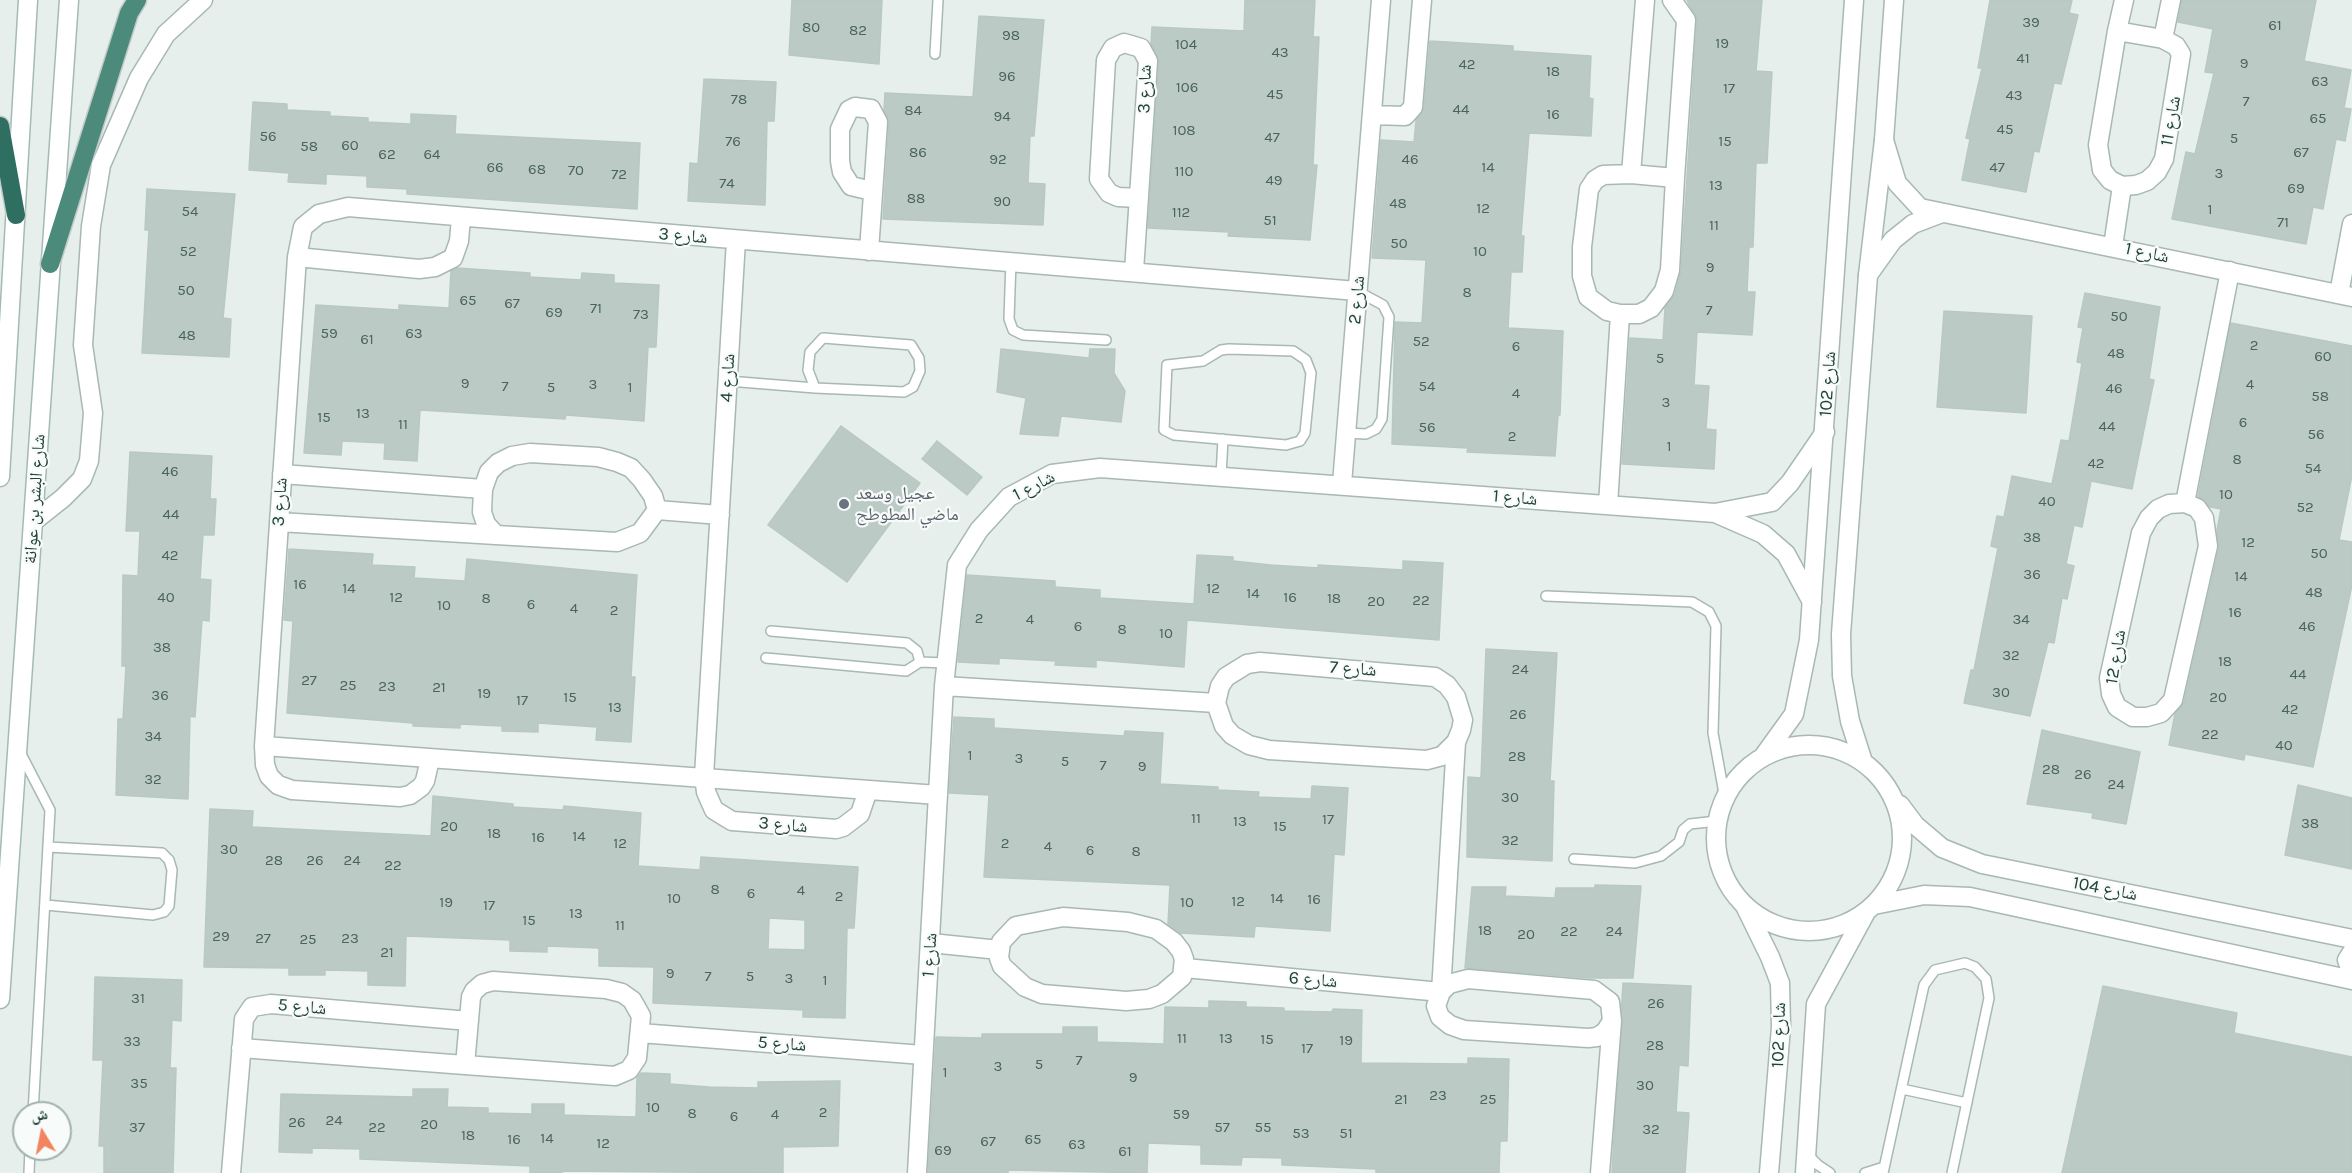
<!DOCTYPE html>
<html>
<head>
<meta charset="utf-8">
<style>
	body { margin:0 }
	#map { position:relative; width:2352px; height:1173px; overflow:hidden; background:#e6efeb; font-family:Karla,"Noto Naskh Arabic",sans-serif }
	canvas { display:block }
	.north { position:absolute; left:12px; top:1101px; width:60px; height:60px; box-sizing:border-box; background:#f7fbf9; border:2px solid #a3b1ad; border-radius:50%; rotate:350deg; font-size:16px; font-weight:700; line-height:24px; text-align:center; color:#24423a }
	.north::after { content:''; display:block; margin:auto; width:21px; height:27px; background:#f4845f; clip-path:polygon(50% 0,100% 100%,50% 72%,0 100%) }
</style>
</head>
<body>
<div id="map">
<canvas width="2352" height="1173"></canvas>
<div class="north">ش</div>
</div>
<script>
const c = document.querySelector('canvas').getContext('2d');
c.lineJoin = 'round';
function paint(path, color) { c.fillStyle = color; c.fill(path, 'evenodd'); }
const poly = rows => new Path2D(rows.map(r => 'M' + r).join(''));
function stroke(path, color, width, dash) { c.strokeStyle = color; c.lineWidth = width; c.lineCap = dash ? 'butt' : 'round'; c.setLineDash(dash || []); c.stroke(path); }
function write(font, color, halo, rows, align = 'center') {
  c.font = font + ' Karla,"Noto Naskh Arabic",sans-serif'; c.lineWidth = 4.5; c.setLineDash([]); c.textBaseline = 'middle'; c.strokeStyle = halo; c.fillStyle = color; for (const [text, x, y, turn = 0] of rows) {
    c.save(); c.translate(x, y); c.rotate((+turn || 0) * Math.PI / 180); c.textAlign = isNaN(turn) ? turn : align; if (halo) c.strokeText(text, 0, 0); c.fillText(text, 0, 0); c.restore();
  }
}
const building = poly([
	[792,0,882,0,879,64,789,55,792,0],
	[1245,0,1315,0,1313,37,1319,37,1313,165,1317,165,1310,240,1228,236,1229,232,1148,228,1159,62,1151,44,1152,27,1244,31,1245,0],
	[1687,0,1762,0,1756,71,1772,72,1767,163,1756,163,1753,247,1749,247,1747,292,1755,292,1752,335,1697,332,1694,385,1709,386,1706,429,1716,430,1714,469,1622,464,1630,338,1663,340,1665,308,1675,294,1681,271,1697,21,1687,0],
	[1990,0,2072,0,2069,13,2078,15,2061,84,2054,83,2039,152,2034,151,2026,192,1962,180,1970,139,1966,138,1982,68,1978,68,1990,0],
	[2182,0,2316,0,2304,61,2351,70,2344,108,2351,109,2345,141,2336,139,2323,209,2313,207,2306,244,2172,219,2186,152,2195,154,2214,73,2205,72,2213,29,2178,22,2182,0],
	[979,16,1044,20,1034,136,1030,136,1028,183,1045,184,1043,225,883,219,889,123,884,109,885,93,973,97,979,16],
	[1430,41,1513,46,1513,51,1591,56,1589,98,1593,99,1591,136,1529,133,1521,236,1524,236,1522,272,1511,272,1508,328,1563,331,1560,415,1558,415,1555,456,1467,452,1468,448,1392,444,1395,322,1422,323,1426,260,1372,258,1381,140,1414,142,1416,121,1424,108,1430,41],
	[704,79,776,82,774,121,767,121,765,205,688,201,690,163,698,164,704,79],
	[253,102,287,104,287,110,330,112,330,116,368,118,368,122,411,124,411,114,456,116,455,134,640,143,637,209,407,194,407,189,367,187,367,176,326,174,326,184,288,182,289,173,249,170,253,102],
	[147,189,235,194,223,318,231,319,229,357,142,353,149,230,145,230,147,189],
	[458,268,530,273,530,277,581,280,582,273,614,275,614,283,659,285,656,347,648,347,644,421,566,415,565,419,420,410,417,461,384,459,385,443,342,441,341,455,304,453,316,305,399,310,399,305,449,308,451,271,458,268],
	[2085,293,2160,307,2149,379,2154,380,2132,489,2091,481,2082,527,2074,525,2066,564,2074,566,2067,599,2062,598,2054,643,2048,642,2030,716,1964,703,1971,670,1974,670,1998,548,1991,546,1997,516,2004,517,2012,476,2052,484,2061,440,2069,441,2082,363,2077,362,2083,328,2078,327,2085,293],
	[1944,311,2032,316,2026,413,1937,407,1944,311],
	[2231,323,2352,346,2352,475,2339,540,2352,542,2352,585,2313,767,2245,754,2244,760,2169,745,2175,714,2184,702,2219,548,2217,530,2221,509,2210,507,2198,496,2231,323],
	[1001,349,1089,358,1090,349,1115,349,1114,373,1125,391,1121,422,1061,416,1058,436,1020,434,1026,398,997,392,1001,349],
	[841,426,920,483,847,582,768,525,841,426],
	[937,441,982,477,967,495,922,459,937,441],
	[130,452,212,456,210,499,216,499,214,535,203,535,200,579,211,580,209,621,202,620,195,717,190,716,188,799,116,795,118,719,123,719,126,666,122,666,123,575,138,576,140,531,126,531,130,452],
	[289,549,373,554,372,565,415,567,414,578,465,581,467,559,637,575,631,677,635,677,631,742,596,740,597,727,538,723,538,732,502,731,502,726,460,724,460,728,413,726,413,723,287,713,293,621,284,620,289,549],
	[1197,555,1233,557,1233,561,1271,565,1318,568,1318,565,1403,570,1403,561,1443,563,1439,640,1187,620,1184,667,1096,660,1096,667,1055,665,1056,661,999,658,999,664,958,662,967,575,1055,581,1055,587,1100,590,1100,598,1194,604,1197,555],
	[1486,649,1557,653,1550,781,1554,781,1552,861,1467,857,1468,777,1481,778,1486,649],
	[954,717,994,719,994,728,1124,736,1125,731,1163,733,1160,784,1218,787,1218,790,1259,792,1258,797,1311,799,1312,786,1348,788,1344,855,1334,854,1330,931,1255,926,1254,937,1180,933,1168,924,1170,885,984,877,989,795,949,793,954,717],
	[2042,730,2140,752,2126,824,2092,818,2093,813,2027,804,2042,730],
	[2298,785,2352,798,2352,869,2285,855,2298,785],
	[433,796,513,804,513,807,563,810,564,806,641,813,638,866,700,870,701,857,858,867,854,928,847,928,845,1018,803,1017,803,1010,653,1003,654,967,599,966,599,948,547,946,547,952,510,951,510,940,406,936,405,986,368,985,368,971,325,970,325,975,289,975,289,968,204,967,210,809,253,811,252,827,431,836,433,796],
	[769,918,805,920,805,950,768,949,769,918],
	[1595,885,1641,886,1633,978,1589,978,1465,968,1472,887,1506,887,1505,896,1555,898,1556,888,1595,888,1595,885],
	[95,977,182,980,181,1021,172,1020,170,1068,176,1068,173,1173,104,1173,104,1146,99,1146,103,1060,93,1060,95,977],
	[1623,983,1691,986,1688,1066,1679,1065,1676,1112,1689,1113,1685,1173,1612,1173,1623,983],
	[2103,986,2237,1013,2234,1033,2352,1057,2352,1173,2062,1173,2103,986],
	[1209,1001,1246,1002,1246,1007,1284,1008,1284,1011,1332,1012,1333,1009,1362,1010,1361,1063,1468,1064,1468,1058,1509,1059,1507,1141,1500,1141,1499,1173,1376,1173,1376,1169,1282,1165,1282,1158,1242,1157,1241,1165,1201,1164,1201,1145,1148,1143,1147,1173,1008,1170,1008,1173,928,1173,936,1037,982,1038,982,1034,1063,1034,1063,1027,1097,1027,1097,1042,1164,1044,1165,1007,1209,1008,1209,1001],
	[641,1073,670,1074,670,1084,709,1087,758,1088,758,1082,840,1081,838,1146,783,1147,783,1173,562,1171,562,1173,530,1173,530,1166,360,1159,360,1149,312,1148,312,1153,279,1152,281,1094,413,1097,413,1089,448,1089,447,1107,488,1108,488,1113,532,1114,532,1104,564,1104,564,1115,636,1117,637,1077,641,1073]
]);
const service = poly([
	[935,54,938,0],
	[1011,261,1009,319,1013,330,1023,335,1106,340],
	[1229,349,1293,351,1306,360,1311,373,1305,433,1300,441,1286,445,1174,435,1164,430,1167,365,1203,361,1221,350,1229,349],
	[728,381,815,388,904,392,913,387,920,371,919,358,911,345,823,338,810,352,808,370,815,388],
	[1347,433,1366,434,1376,429,1382,419,1389,317,1383,305,1357,291],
	[1221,476,1223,439],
	[1546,596,1692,602,1709,612,1716,626,1713,733,1725,799],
	[771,631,907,643,917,651,920,662,946,663],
	[766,658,906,671,920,662],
	[20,752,50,810,33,1113],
	[1574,859,1635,863,1661,856,1679,842,1683,830,1690,824,1717,821],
	[46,905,153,915,164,912,169,906,172,870,169,860,162,853,48,847],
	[1902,1089,1967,1103],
	[1807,1154,1818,1165,1830,1173],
	[29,1173,30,1149],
	[1865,1173,1884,1167],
	[1883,1173,1924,985,1935,970,1965,963,1975,967,1986,979,1989,998,1952,1173]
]);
const minor = poly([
	[1672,0,1686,20,1675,178],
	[2117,31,2163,39,2176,46,2181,54,2164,159,2157,172,2147,181,2136,185,2122,186,2110,180,2102,170,2098,145,2117,31,2124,0],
	[2163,39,2171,0],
	[1372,115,1405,116,1413,107,1422,0],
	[1884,140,1897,183,1920,208,2352,297],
	[1631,174,1675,178,1670,270,1664,291,1651,308,1639,314,1620,314,1607,311,1588,297,1582,276,1582,247,1589,189,1595,180,1603,175,1631,174],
	[1631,174,1645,0],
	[736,240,704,776,706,792,714,810,732,821,836,829,843,827,860,814,868,790],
	[2113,246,2122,186],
	[869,251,878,122,871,109,855,107,849,110,840,129,840,161,842,172,851,186,872,191],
	[297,257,419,269,435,267,453,258,459,241,461,218],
	[1134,271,1148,61,1141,48,1124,43,1113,48,1106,60,1099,179,1109,193,1118,197,1139,198],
	[1868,275,1893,240,1913,224,1942,213],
	[2339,294,2352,224],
	[530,453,598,457,617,462,631,468,642,480,653,496,657,510,640,533,617,542,496,535,486,524,482,512,483,489,489,472,498,463,512,456,530,453],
	[282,474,483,489],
	[1342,484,1381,0],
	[2185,503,2197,508,2204,518,2208,546,2173,700,2161,713,2147,717,2133,717,2117,707,2111,694,2109,678,2141,533,2149,518,2158,509,2169,504,2185,503],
	[2185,503,2230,271],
	[1608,505,1620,314],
	[657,510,720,515],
	[1715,513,1763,534,1786,554,1812,602],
	[34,521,63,498,82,479,89,461,93,413,83,345,91,226,101,165,139,78,166,34,203,0],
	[279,522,496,535],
	[1260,662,1435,677,1447,685,1456,697,1463,720,1461,730,1456,742,1442,756,1427,760,1269,750,1249,745,1232,735,1224,726,1216,703,1220,686,1226,677,1247,664,1260,662],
	[944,686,1216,703],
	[264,746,938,795],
	[430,759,425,781,421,787,410,795,400,797,292,790,278,785,269,776,265,765,264,746,297,257,303,227,319,214,348,207,1357,291],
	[1063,917,1128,922,1156,929,1174,942,1181,951,1184,959,1182,977,1162,994,1149,999,1126,1001,1042,994,1025,987,1002,966,999,958,1001,942,1016,926,1063,917],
	[931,943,999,950],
	[1185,968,1441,992],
	[1468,979,1594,990,1610,1002,1612,1021,1605,1032,1597,1037,1588,1038,1464,1030,1450,1025,1440,1017,1436,1006,1441,992,1449,984,1468,979],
	[1441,992,1456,742],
	[640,1033,923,1055],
	[241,1048,465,1065,615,1076,629,1070,637,1058,641,1016,632,1000,622,993,606,989,493,981,482,984,474,991,471,997,465,1065],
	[231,1173,244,1019,252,1007,271,1004,469,1021],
	[917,1173,944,686,957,565,979,530,1009,497,1052,474,1100,468,1715,513,1772,502,1790,483,1825,432],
	[1600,1173,1612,1021]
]);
const tertiary = poly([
	'1716 838a93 93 0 1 1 186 0a93 93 0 1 1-186 0Z',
	[1763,757,1794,714,1809,640,1854,0],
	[1863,762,1850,721,1842,676,1841,634,1868,275,1884,140,1894,0],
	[1900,805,1915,825,1942,848,1982,864,2352,939],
	[1874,905,1924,895,1970,897,2352,980],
	[1745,906,1770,957,1780,983,1781,1027,1769,1173],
	[2352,952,2347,960,2352,974],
	[1805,1173,1816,1004,1866,912]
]);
const secondary = poly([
	[0,477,28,0],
	[0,999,69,0]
]);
const trunk = poly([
	[50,264,129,13,137,0]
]);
const motorway = poly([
	[0,126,16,215]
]);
const markers = [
	[844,504,6,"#6b7280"]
];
const numberNames = [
	["39",2031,23],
	["61",2275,26],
	["80",811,28],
	["82",858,31],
	["98",1011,36],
	["19",1722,44],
	["104",1186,45],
	["43",1280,53],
	["41",2023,59],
	["9",2244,64],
	["42",1467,65],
	["18",1553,72],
	["96",1007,77],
	["63",2320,82],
	["106",1187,88],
	["17",1729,89],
	["45",1275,95],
	["43",2014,96],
	["78",739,100],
	["7",2246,102],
	["44",1461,110],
	["84",913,111],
	["16",1553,115],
	["94",1002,117],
	["65",2318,119],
	["45",2005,130],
	["108",1184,131],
	["56",268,137],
	["47",1272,138],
	["5",2234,139],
	["76",733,142],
	["15",1725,142],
	["60",350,146],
	["58",309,147],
	["86",918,153],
	["67",2301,153],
	["62",387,155],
	["64",432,155],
	["92",998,160],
	["46",1410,160],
	["66",495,168],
	["14",1488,168],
	["47",1997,168],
	["68",537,170],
	["70",576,171],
	["110",1184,172],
	["3",2219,174],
	["72",619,175],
	["49",1274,181],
	["74",727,184],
	["13",1716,186],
	["69",2296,189],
	["88",916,199],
	["90",1002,202],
	["48",1398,204],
	["12",1483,209],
	["1",2210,210],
	["54",190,212],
	["112",1181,213],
	["51",1270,221],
	["71",2283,223],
	["11",1714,226],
	["50",1399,244],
	["52",188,252],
	["10",1480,252],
	["9",1710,268],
	["50",186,291],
	["8",1467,293],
	["65",468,301],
	["67",512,304],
	["71",596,309],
	["7",1709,311],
	["69",554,313],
	["73",641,315],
	["50",2119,317],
	["59",329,334],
	["63",414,334],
	["48",187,336],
	["61",367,340],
	["52",1421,342],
	["2",2254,346],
	["6",1516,347],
	["48",2116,354],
	["60",2323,357],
	["5",1660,359],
	["9",465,384],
	["3",593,385],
	["4",2250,385],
	["7",505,387],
	["54",1427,387],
	["5",551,388],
	["1",630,388],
	["46",2114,389],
	["4",1516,394],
	["58",2320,397],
	["3",1666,403],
	["13",363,414],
	["15",324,418],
	["6",2243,423],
	["11",403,425],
	["44",2107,427],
	["56",1427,428],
	["56",2316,435],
	["2",1512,437],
	["1",1669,447],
	["8",2237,460],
	["42",2096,464],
	["54",2313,469],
	["46",170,472],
	["10",2226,495],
	["40",2047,502],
	["52",2305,508],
	["44",171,515],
	["38",2032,538],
	["12",2248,543],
	["50",2319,554],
	["42",170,556],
	["36",2032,575],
	["14",2241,577],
	["16",300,585],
	["14",349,589],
	["12",1213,589],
	["48",2314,593],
	["14",1253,594],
	["40",166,598],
	["12",396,598],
	["16",1290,598],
	["8",486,599],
	["18",1334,599],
	["22",1421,601],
	["20",1376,602],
	["6",531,605],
	["10",444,606],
	["4",574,609],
	["2",614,611],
	["16",2235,613],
	["2",979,619],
	["4",1030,620],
	["34",2021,620],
	["6",1078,627],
	["46",2307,627],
	["8",1122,630],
	["10",1166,634],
	["38",162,648],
	["32",2011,656],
	["18",2225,662],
	["24",1520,670],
	["44",2298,675],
	["27",309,681],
	["25",348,686],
	["23",387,687],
	["21",439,688],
	["30",2001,693],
	["19",484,694],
	["36",160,696],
	["15",570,698],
	["20",2218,698],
	["17",522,701],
	["13",615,708],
	["42",2290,710],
	["26",1518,715],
	["22",2210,735],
	["34",153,737],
	["40",2284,746],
	["1",970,756],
	["28",1517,757],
	["3",1019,759],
	["5",1065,762],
	["7",1103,766],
	["9",1142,767],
	["28",2051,770],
	["26",2083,775],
	["32",153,780],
	["24",2116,785],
	["30",1510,798],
	["11",1196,819],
	["17",1328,820],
	["13",1240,822],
	["38",2310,824],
	["20",449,827],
	["15",1280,827],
	["18",494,834],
	["14",579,837],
	["16",538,838],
	["32",1510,841],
	["12",620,844],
	["2",1005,844],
	["4",1048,847],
	["30",229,850],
	["6",1090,851],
	["8",1136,852],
	["28",274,861],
	["26",315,861],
	["24",352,861],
	["22",393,866],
	["8",715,890],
	["4",801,891],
	["6",751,894],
	["2",839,897],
	["10",674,899],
	["14",1277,899],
	["16",1314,900],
	["12",1238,902],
	["19",446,903],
	["10",1187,903],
	["17",489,906],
	["13",576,914],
	["15",529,921],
	["11",620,926],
	["18",1485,931],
	["22",1569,932],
	["24",1614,932],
	["20",1526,935],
	["29",221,937],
	["27",263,939],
	["23",350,939],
	["25",308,940],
	["21",387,953],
	["9",670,974],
	["7",708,977],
	["5",750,977],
	["3",789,979],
	["1",825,981],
	["31",138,999],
	["26",1656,1004],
	["11",1182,1039],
	["13",1226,1039],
	["15",1267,1040],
	["19",1346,1041],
	["33",132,1042],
	["28",1655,1046],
	["17",1307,1049],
	["7",1079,1061],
	["5",1039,1065],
	["3",998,1067],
	["1",945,1073],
	["9",1133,1078],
	["35",139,1084],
	["30",1645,1086],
	["23",1438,1096],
	["21",1401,1100],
	["25",1488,1100],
	["10",653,1108],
	["2",823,1113],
	["8",692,1114],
	["4",775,1115],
	["59",1181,1115],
	["6",734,1117],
	["24",334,1121],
	["26",297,1123],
	["20",429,1125],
	["37",137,1128],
	["22",377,1128],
	["57",1222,1128],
	["55",1263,1128],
	["32",1651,1130],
	["53",1301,1134],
	["51",1346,1134],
	["18",468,1136],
	["14",547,1139],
	["16",514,1140],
	["65",1033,1140],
	["67",988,1142],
	["12",603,1144],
	["63",1077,1145],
	["69",943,1151],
	["61",1125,1152]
];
const streetNames = [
	["شارع 3",1145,89,-88],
	["شارع 11",2171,121,-80],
	["شارع 3",683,236,5],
	["شارع 1",2147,253,12],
	["شارع 2",1357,300,-85],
	["شارع 4",728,378,-87],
	["شارع 102",1828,384,-86],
	["شارع 1",1034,486,-27],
	["شارع 1",1515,498,5],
	["شارع البشر بن عوانة",35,499,-86],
	["شارع 3",280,502,-86],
	["شارع 12",2116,657,-81],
	["شارع 7",1353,669,4],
	["شارع 3",783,825,5],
	["شارع 104",2105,889,11],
	["شارع 1",930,955,-86],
	["شارع 6",1313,980,5],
	["شارع 5",302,1007,5],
	["شارع 102",1779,1035,-88],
	["شارع 5",782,1044,4]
];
const worshipNames = [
	["عجيل وسعد",856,494],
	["ماضي المطوطح",856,515]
];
paint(building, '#bbcac4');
stroke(building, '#b8c9c2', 1.5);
stroke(service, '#a8b8b2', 12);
stroke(minor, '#a8b8b2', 21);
stroke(tertiary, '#a8b8b2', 21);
stroke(secondary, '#a4bbb3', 21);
stroke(trunk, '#c2cac8', 21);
stroke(motorway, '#c2cac8', 21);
stroke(service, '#fff', 9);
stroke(minor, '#fff', 18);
stroke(tertiary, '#fff', 18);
stroke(secondary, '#fff', 18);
stroke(trunk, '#4c8a7c', 18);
stroke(motorway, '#2f6f62', 18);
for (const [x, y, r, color] of markers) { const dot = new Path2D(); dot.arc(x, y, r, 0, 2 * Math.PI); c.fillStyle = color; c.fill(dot); stroke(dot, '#f7fbf9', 2); }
write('15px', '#4a645c', null, numberNames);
write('18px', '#24423a', '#f7fbf9', streetNames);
write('18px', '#5b616d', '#f7fbf9', worshipNames, 'left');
</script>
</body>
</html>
